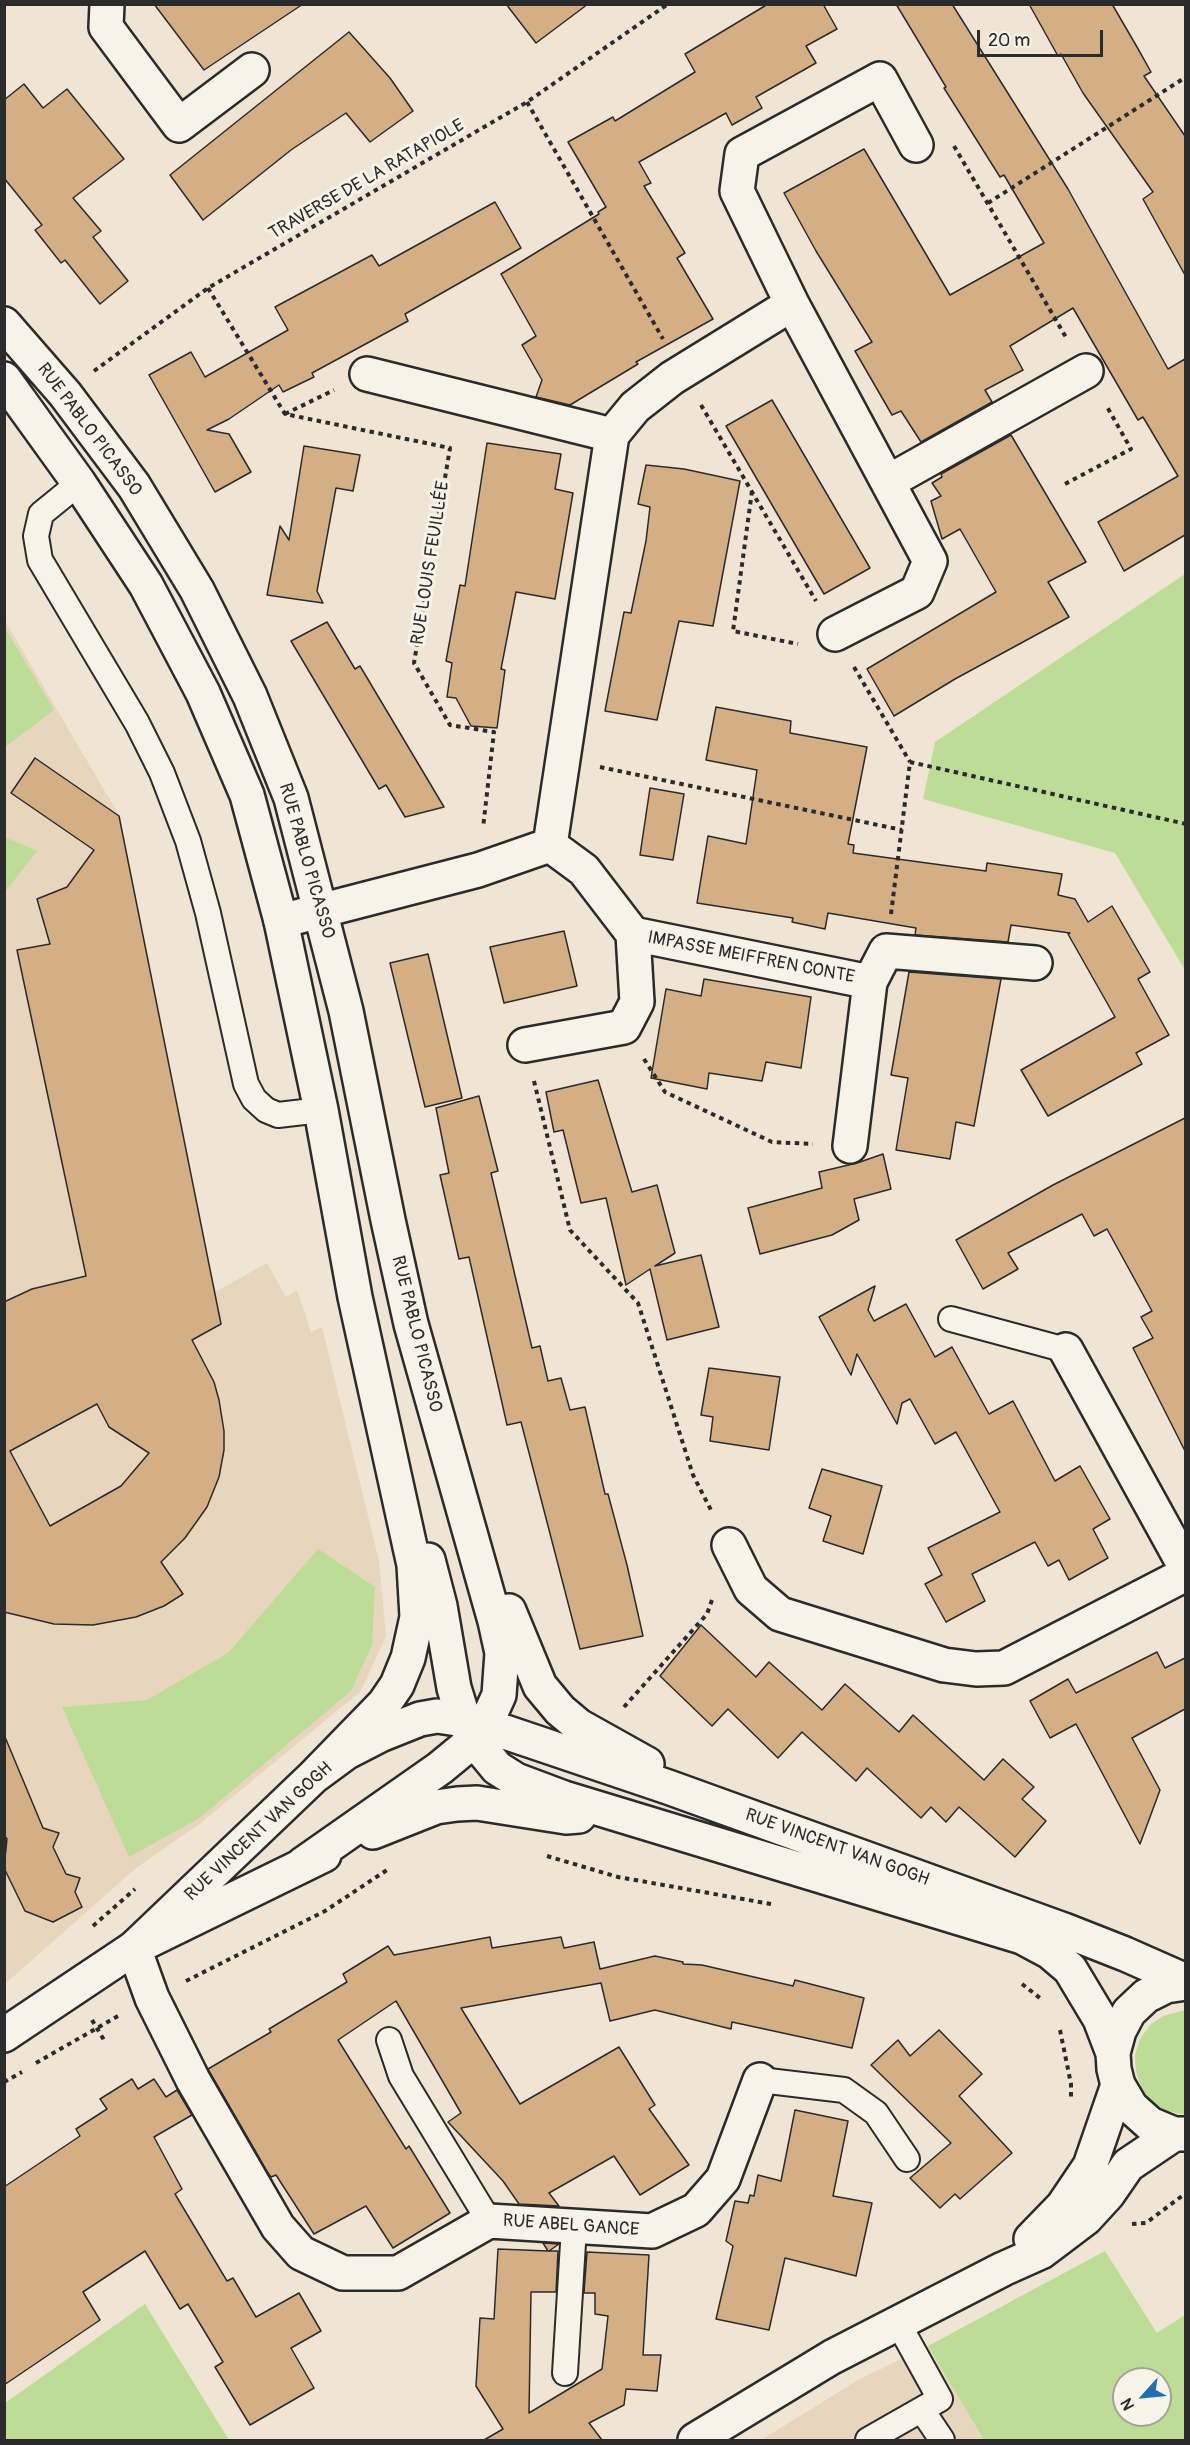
<!DOCTYPE html>
<html>
<head>
<meta charset="utf-8">
<style>
	body { margin:0 }
	#map { position:relative; width:1190px; height:2445px; overflow:hidden; background:#f0e5d4; font-family:Pangolin,sans-serif }
	canvas { display:block }
	.frame { position:absolute; inset:0; border:6px solid #2b2b2b; pointer-events:none }
	.north { position:absolute; left:1112px; top:2367px; width:60px; height:60px; box-sizing:border-box; background:#f7f3e8; border:2px solid #a5a39c; border-radius:50%; rotate:243deg; font-size:16px; font-weight:700; line-height:24px; text-align:center; color:#2b2b2b }
	.north::after { content:''; display:block; margin:auto; width:21px; height:27px; background:#1f6fb2; clip-path:polygon(50% 0,100% 100%,50% 72%,0 100%) }
	.scale { position:absolute; left:977px; top:30px; width:126px; height:27px; box-sizing:border-box; border:3px solid #2b2b2b; border-top:0; padding-left:8px; font-size:18px; line-height:21px; white-space:nowrap; color:#2b2b2b; -webkit-text-stroke:4px #f7f3e8; paint-order:stroke }
</style>
</head>
<body>
<div id="map">
<canvas width="1190" height="2445"></canvas>
<div class="frame"></div>
<div class="north">N</div>
<div class="scale">20 m</div>
</div>
<script>
const c = document.querySelector('canvas').getContext('2d');
c.lineJoin = 'round';
function paint(path, color) { c.fillStyle = color; c.fill(path, 'evenodd'); }
const poly = rows => new Path2D(rows.map(r => 'M' + r).join(''));
function stroke(path, color, width, dash) { c.strokeStyle = color; c.lineWidth = width; c.lineCap = dash ? 'butt' : 'round'; c.setLineDash(dash || []); c.stroke(path); }
function write(font, color, halo, rows, align = 'center') {
  c.font = font + ' Pangolin,sans-serif'; c.lineWidth = 6; c.setLineDash([]); c.textBaseline = 'middle'; c.strokeStyle = halo; c.fillStyle = color; for (const [text, x, y, turn = 0] of rows) {
    c.save(); c.translate(x, y); c.rotate((+turn || 0) * Math.PI / 180); c.textAlign = isNaN(turn) ? turn : align; if (halo) c.strokeText(text, 0, 0); c.fillText(text, 0, 0); c.restore();
  }
}
const built = poly([
	[4,619,120,817,212,1280,217,1291,267,1263,286,1297,297,1290,311,1332,322,1327,379,1561,386,1636,361,1691,201,1823,136,1868,5,1984],
	[928,2346,984,2440,761,2440,858,2380]
]);
const green = poly([
	[1185,574,1185,970,1115,853,923,799,935,742],
	[5,628,54,710,5,747,4,747],
	[5,837,37,851,5,892],
	[318,1549,375,1587,372,1645,351,1691,198,1819,129,1857,62,1707,147,1700,228,1653],
	[1185,2010,1185,2114,1180,2114,1164,2110,1150,2100,1141,2087,1136,2071,1135,2055,1140,2039,1150,2025,1163,2016],
	[1105,2251,1157,2333,1185,2315,1185,2440,984,2440,928,2346],
	[1124,2379,1160,2379,1160,2415,1124,2415],
	[145,2304,229,2440,5,2440,5,2403]
]);
const building = poly([
	[154,4,303,4,204,70,154,4],
	[506,4,588,4,536,43,506,4],
	[768,4,823,4,837,29,806,46,816,63,756,97,762,108,732,125,726,113,639,162,651,183,644,186,685,253,677,258,713,319,636,362,638,364,570,405,536,397,542,380,522,345,536,336,501,274,599,214,598,212,606,207,568,142,613,117,615,121,695,72,685,54,768,4],
	[896,4,952,4,1068,189,1168,369,1185,359,1185,535,1124,571,1098,522,1178,476,1143,417,1138,420,1073,308,1010,346,1023,370,985,390,992,402,921,442,901,411,892,415,855,351,872,342,816,251,784,193,864,149,950,295,1044,243,1004,175,1000,177,944,88,946,87,896,4],
	[1029,4,1112,4,1137,47,1151,72,1144,76,1185,136,1185,275,1143,199,1153,192,1083,93,1061,54,1058,56,1029,4],
	[349,32,390,78,413,111,370,142,346,113,291,150,203,220,170,175,349,32],
	[24,84,43,108,67,89,124,159,73,198,101,231,93,237,128,281,100,304,65,260,61,263,35,230,42,225,4,178,4,100,24,84],
	[495,202,521,248,405,314,408,321,312,373,314,377,283,392,279,385,229,419,207,430,229,434,251,472,215,492,149,375,191,352,205,377,288,330,275,307,372,255,379,266,495,202],
	[772,400,870,568,824,594,726,426,772,400],
	[1011,435,1086,562,1048,582,1069,617,955,679,894,716,867,669,996,592,960,529,942,539,931,501,941,496,932,483,942,477,941,474,1011,435],
	[487,443,561,454,555,489,573,493,555,599,516,592,501,669,505,670,497,728,471,726,456,698,447,697,452,663,446,661,460,585,465,586,487,443],
	[304,446,360,455,353,491,336,488,317,591,323,603,267,595,280,526,289,540,304,446],
	[646,465,684,469,740,481,713,626,679,621,657,720,605,711,624,612,631,613,646,541,650,507,638,504,646,465],
	[327,622,355,669,360,666,444,807,405,817,386,785,379,789,291,641,327,622],
	[716,707,791,721,790,733,867,747,848,844,854,845,853,853,986,871,987,863,1062,874,1058,895,1075,899,1088,922,1112,906,1150,972,1138,979,1169,1035,1136,1053,1142,1064,1048,1116,1021,1070,1115,1017,1068,934,1070,933,1011,925,1008,942,915,935,916,928,828,913,825,929,792,922,793,918,697,903,708,836,746,844,757,770,706,760,716,707],
	[35,758,119,816,221,1324,192,1340,214,1382,219,1400,224,1431,224,1450,219,1477,207,1507,185,1538,161,1562,183,1594,164,1606,136,1617,93,1625,54,1624,4,1612,4,1302,32,1289,86,1276,17,950,50,944,37,899,67,887,94,850,11,793,35,758],
	[97,1404,109,1427,149,1453,121,1486,50,1526,10,1451,97,1404],
	[650,788,684,794,673,860,640,855,650,788],
	[564,931,577,986,504,1003,490,947,564,931],
	[428,954,462,1098,425,1107,390,963,428,954],
	[909,972,1001,979,974,1126,956,1122,950,1159,896,1150,908,1078,891,1075,909,972],
	[704,979,811,997,801,1068,766,1062,762,1081,709,1073,707,1089,651,1078,666,989,701,996,704,979],
	[598,1080,632,1192,657,1185,675,1253,655,1266,701,1255,719,1327,667,1340,650,1269,626,1285,606,1198,581,1203,563,1130,554,1132,546,1092,598,1080],
	[479,1096,498,1171,491,1173,532,1348,540,1346,548,1381,561,1378,570,1410,585,1407,605,1494,608,1494,627,1565,643,1636,580,1649,521,1422,507,1425,469,1257,459,1259,440,1175,449,1173,436,1108,479,1096],
	[1185,1118,1185,1451,1133,1348,1153,1338,1141,1317,1152,1311,1107,1229,1094,1236,1082,1214,1008,1253,1018,1269,983,1289,956,1240,1053,1185,1185,1118],
	[883,1154,891,1189,854,1199,859,1220,832,1235,760,1254,748,1208,822,1188,819,1172,857,1163,883,1154],
	[875,1286,868,1310,874,1321,906,1304,935,1357,952,1347,989,1414,1013,1401,1055,1481,1080,1466,1110,1519,1093,1529,1108,1558,1069,1580,1059,1560,1048,1566,1035,1542,972,1574,985,1601,946,1622,925,1584,942,1575,928,1548,1000,1512,956,1432,935,1444,910,1399,902,1403,897,1424,857,1354,851,1375,819,1317,875,1286],
	[709,1368,780,1377,769,1450,710,1441,713,1417,701,1415,709,1368],
	[822,1469,882,1486,863,1554,823,1541,831,1516,809,1508,822,1469],
	[701,1625,756,1677,769,1662,822,1710,845,1684,899,1732,913,1715,984,1780,1003,1759,1034,1787,1022,1799,1046,1821,1015,1857,959,1807,946,1822,931,1807,921,1818,867,1768,856,1781,802,1732,778,1758,728,1709,712,1726,660,1676,701,1625],
	[1157,1652,1165,1668,1185,1658,1185,1709,1132,1738,1160,1790,1140,1844,1076,1724,1050,1738,1030,1701,1068,1679,1076,1693,1157,1652],
	[5,1737,43,1828,59,1833,53,1847,66,1874,80,1878,75,1892,82,1907,53,1922,25,1911,4,1868,7,1839,4,1835,5,1737],
	[490,1937,492,1948,561,1937,564,1948,594,1942,600,1969,655,1956,683,1962,683,1964,702,1965,793,1986,795,1980,864,1998,852,2048,732,2022,731,2029,655,2010,610,2021,601,1983,461,2008,520,2104,619,2047,655,2105,649,2109,689,2165,640,2195,614,2156,549,2193,559,2206,519,2204,503,2181,448,2122,461,2113,396,2001,338,2040,406,2149,409,2146,450,2213,393,2248,366,2206,314,2234,276,2175,271,2177,268,2173,208,2069,271,2032,269,2029,347,1982,343,1974,388,1946,394,1955,490,1937],
	[939,2030,982,2074,959,2096,1012,2153,960,2199,955,2194,940,2208,910,2178,951,2143,871,2065,898,2040,910,2056,939,2030],
	[132,2079,138,2089,154,2079,166,2097,177,2090,192,2115,154,2137,182,2189,175,2194,227,2281,233,2278,256,2317,299,2293,321,2331,291,2348,314,2388,250,2425,215,2367,223,2362,188,2304,180,2309,145,2251,83,2292,100,2320,4,2385,4,2187,80,2136,76,2129,107,2109,100,2099,132,2079],
	[795,2110,848,2121,833,2196,872,2203,856,2276,785,2258,769,2330,716,2319,733,2246,726,2241,735,2201,748,2203,750,2195,754,2196,758,2175,781,2181,795,2110],
	[543,2243,559,2244,549,2251,558,2251,556,2292,531,2292,529,2413,602,2369,608,2316,595,2314,595,2293,584,2293,587,2252,649,2255,643,2355,661,2355,657,2391,626,2389,624,2405,589,2423,602,2440,484,2440,503,2429,476,2386,480,2318,494,2319,498,2249,548,2251,543,2243]
]);
const path = poly([
	[527,102,663,339],
	[954,146,1067,339],
	[988,203,1186,77],
	[208,288,285,414,450,448,414,663,450,725,494,732,483,828],
	[94,371,208,288,527,102,668,4],
	[701,405,816,601],
	[285,414,334,390],
	[1065,484,1131,449,1106,405],
	[752,491,733,631,798,644],
	[854,667,910,762],
	[600,767,902,830],
	[891,914,910,762,1186,824],
	[644,1059,665,1092,772,1142,813,1144],
	[534,1081,570,1230,638,1303,693,1475,712,1512],
	[624,1707,707,1614,713,1597],
	[547,1856,618,1877,771,1904],
	[93,1926,135,1889],
	[186,1981,325,1911,387,1870],
	[1022,1984,1040,1998],
	[92,2020,104,2040],
	[1060,2030,1071,2084,1071,2099],
	[36,2063,118,2016],
	[4,2082,22,2072],
	[1132,2224,1146,2223,1186,2193]
]);
const lane = poly([
	[79,483,41,514,36,536,40,560,137,723,162,773,188,841,208,913,246,1084,254,1099,266,1110,278,1115,321,1110],
	[951,1319,1066,1350],
	[389,2040,401,2076,489,2221],
	[760,2080,844,2090,876,2113,907,2159],
	[565,2373,574,2227],
	[922,2410,942,2440],
	[868,2440,940,2399,898,2323]
]);
const street = poly([
	[107,4,106,27,179,125,252,70],
	[792,304,930,561,917,592,835,634],
	[367,374,612,435],
	[888,482,1086,371],
	[550,845,612,435,635,407,672,378,792,304,737,191,742,154,880,79,916,145],
	[281,921,478,870,550,845,584,870,633,934,870,982],
	[525,1045,624,1027,637,1002,633,934],
	[850,1146,870,982,886,951,1035,963],
	[1066,1350,1186,1568],
	[729,1545,751,1589,780,1614,944,1665,976,1669,1004,1668,1186,1574],
	[134,1948,152,1998,193,2080,278,2227,301,2253,343,2273,398,2273,489,2221,652,2231,696,2210,723,2179,760,2080],
	[1031,2239,1063,2206,1090,2166,1118,2085],
	[695,2440,832,2357,1003,2269,1041,2252,1086,2218,1108,2194,1128,2165,1174,2134]
]);
const secondary = poly([
	[4,324,65,394,134,486,197,590,250,696,291,798,346,1011,388,1220,411,1324,495,1621,502,1653,499,1695,485,1726,474,1740,440,1768,303,1864],
	[4,379,79,483,146,585,203,693,247,795,281,921,321,1110,355,1297,414,1565,417,1617,408,1658,397,1685,384,1704,313,1777],
	[428,1560,440,1606,454,1688,464,1720,474,1740,497,1768,516,1780,564,1798,1022,1937,1050,1952,1070,1969,1100,2019,1113,2053],
	[509,1611,540,1686,560,1710,579,1726,647,1764],
	[373,1832,436,1807,457,1804,477,1803,566,1817,579,1816],
	[134,1948,313,1777,347,1752,380,1735,420,1719,437,1716,464,1720,505,1732,668,1787,1064,1930,1125,1954,1186,1981],
	[1186,1983,1166,1986,1146,1996,1129,2012,1119,2031,1113,2053,1114,2069,1118,2085,1131,2107,1150,2124,1174,2134,1186,2134],
	[4,2035,134,1948,324,1855]
]);
const streetNames = [
	["TRAVERSE DE LA RATAPIOLE",367,180,-30],
	["RUE PABLO PICASSO",89,430,53],
	["RUE LOUIS FEUILLÉE",431,563,-81],
	["RUE PABLO PICASSO",306,861,74],
	["IMPASSE MEIFFREN CONTE",751,958,11],
	["RUE PABLO PICASSO",416,1334,76],
	["RUE VINCENT VAN GOGH",259,1832,-43],
	["RUE VINCENT VAN GOGH",837,1848,20],
	["RUE ABEL GANCE",571,2226,4]
];
paint(built, '#e8d5bd');
paint(green, '#bddd96');
paint(building, '#d4af86');
stroke(building, '#2b2b2b', 1.5);
stroke(lane, '#2b2b2b', 28);
stroke(street, '#2b2b2b', 38);
stroke(secondary, '#2b2b2b', 38);
stroke(path, '#2b2b2b', 4, [4.5, 4.5]);
stroke(lane, '#f7f3e8', 24);
stroke(street, '#f7f3e8', 33);
stroke(secondary, '#f7f3e8', 33);
write('18px', '#2b2b2b', '#f7f3e8', streetNames);
</script>
</body>
</html>
